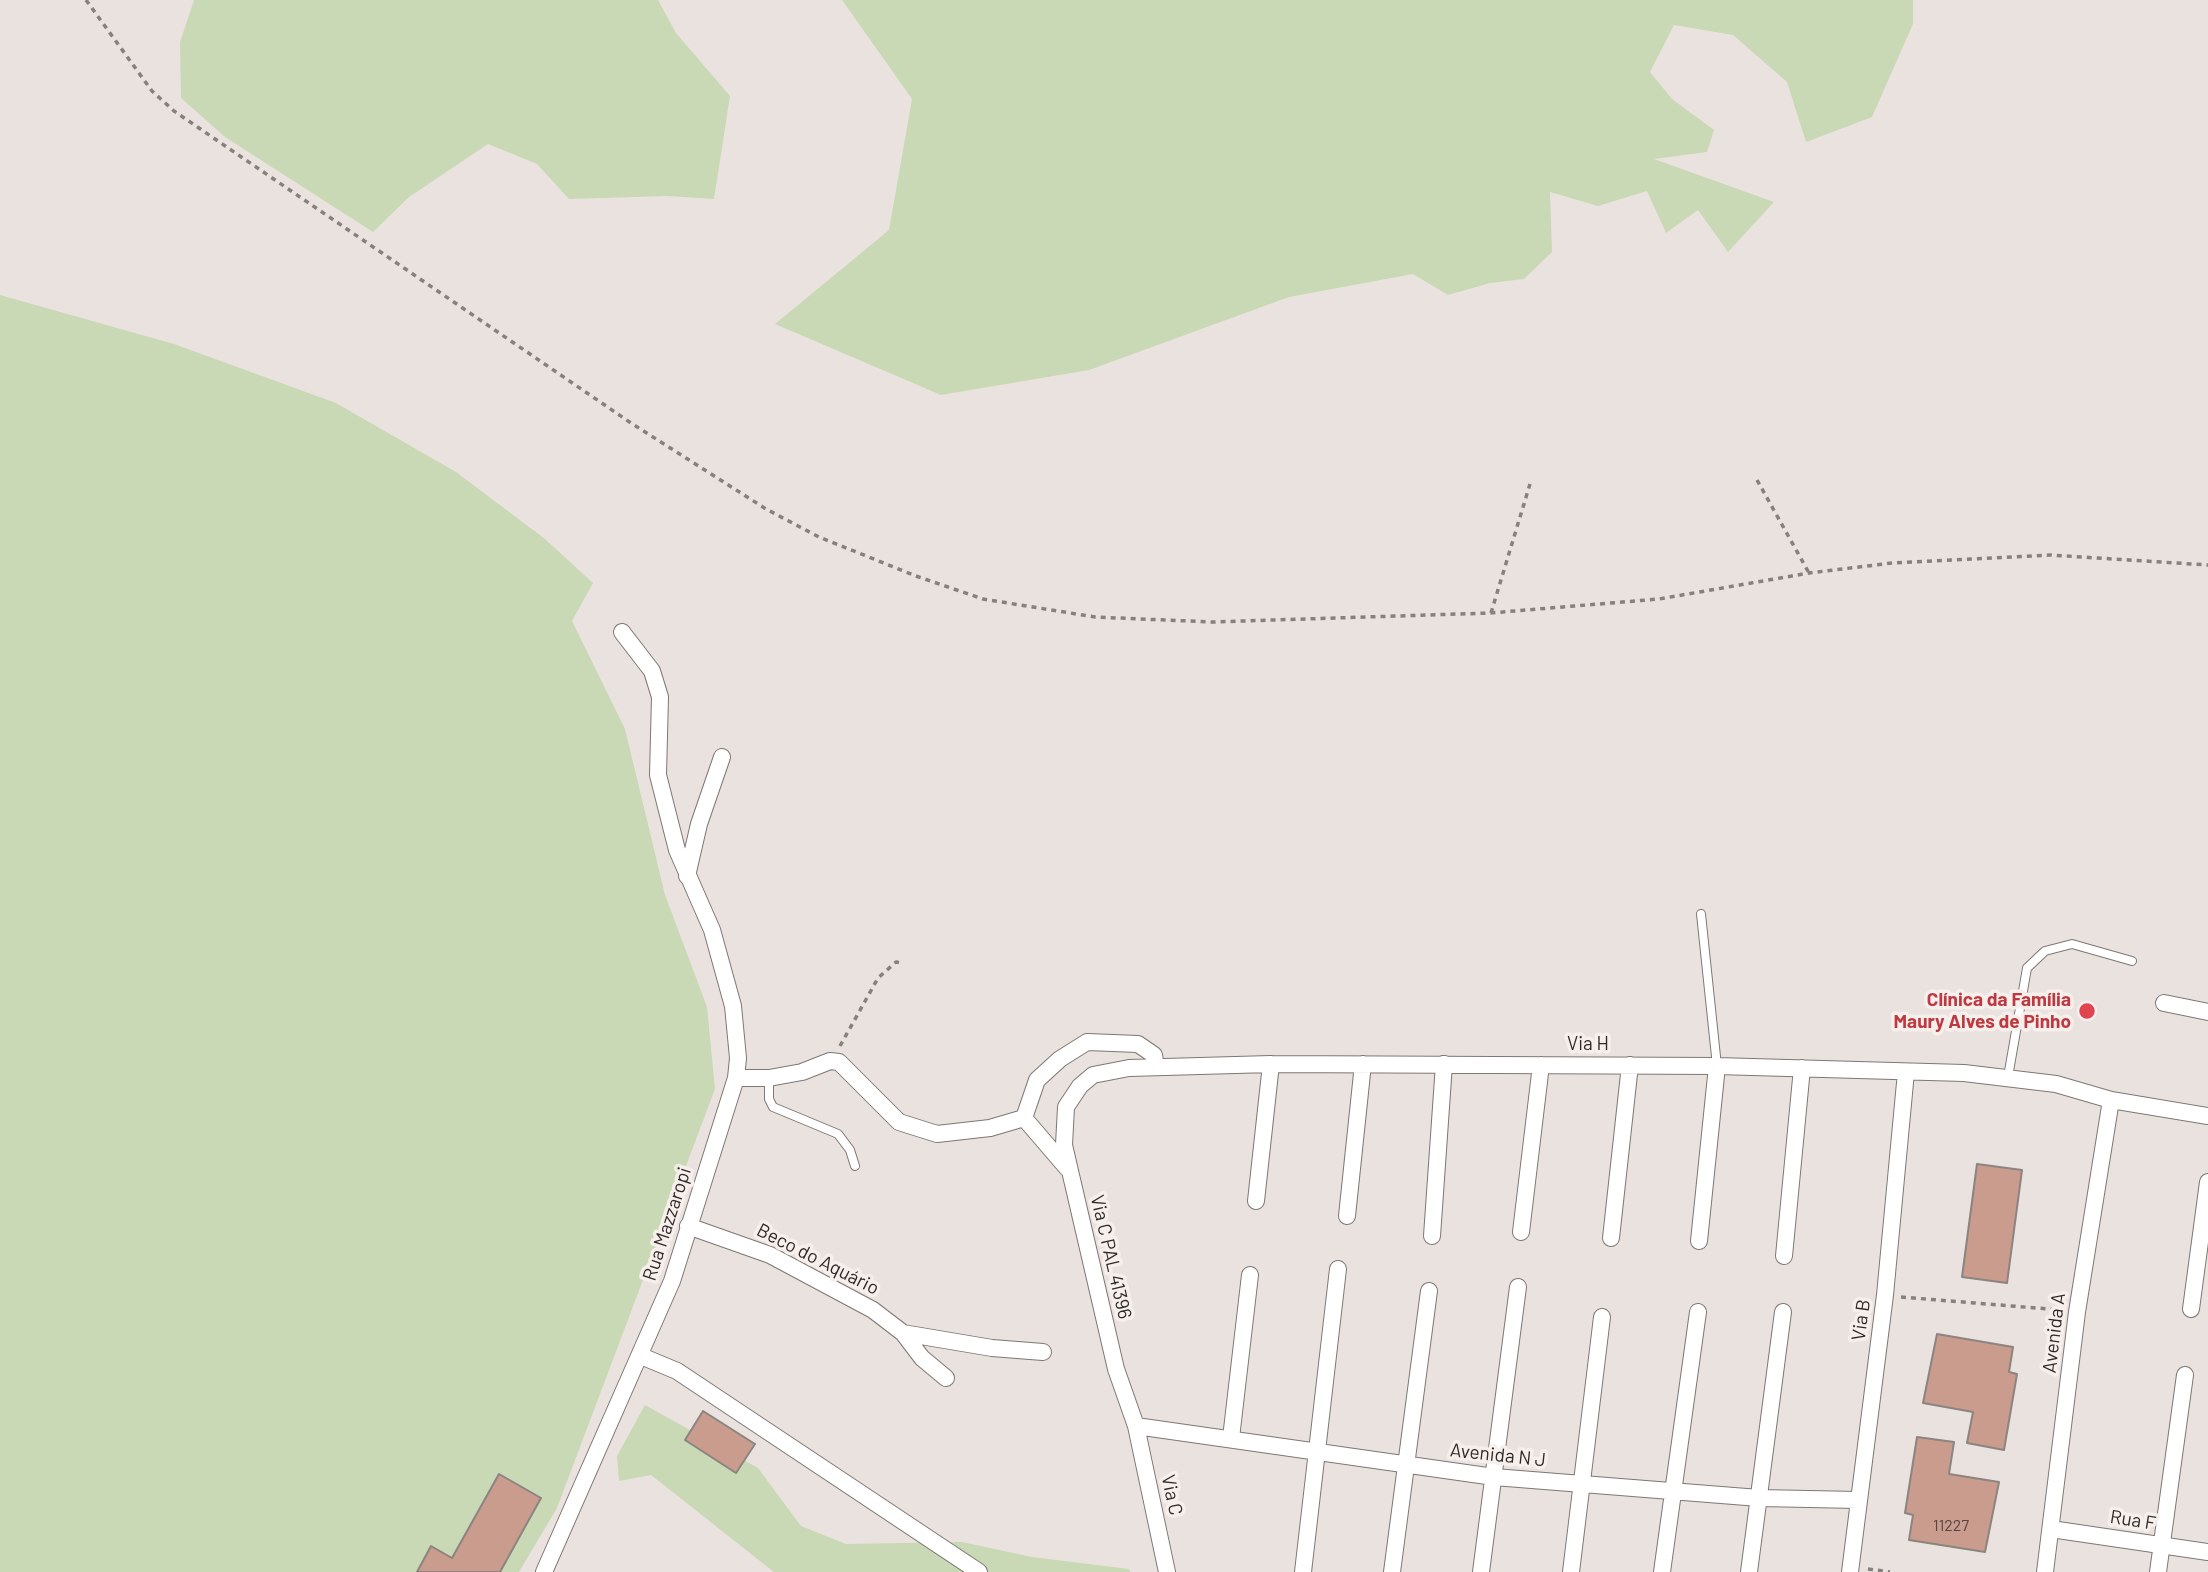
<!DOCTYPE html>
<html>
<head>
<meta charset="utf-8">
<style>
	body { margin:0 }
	canvas { display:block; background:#eae2de }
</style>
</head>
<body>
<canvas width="2208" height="1572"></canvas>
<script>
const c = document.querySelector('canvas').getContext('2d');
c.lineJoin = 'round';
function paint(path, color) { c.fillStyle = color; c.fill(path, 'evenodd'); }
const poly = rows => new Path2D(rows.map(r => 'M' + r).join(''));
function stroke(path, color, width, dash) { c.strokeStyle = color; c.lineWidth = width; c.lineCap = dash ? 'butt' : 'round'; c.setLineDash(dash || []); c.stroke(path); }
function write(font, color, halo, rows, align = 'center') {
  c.font = font + ' Barlow,sans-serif'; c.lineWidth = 7; c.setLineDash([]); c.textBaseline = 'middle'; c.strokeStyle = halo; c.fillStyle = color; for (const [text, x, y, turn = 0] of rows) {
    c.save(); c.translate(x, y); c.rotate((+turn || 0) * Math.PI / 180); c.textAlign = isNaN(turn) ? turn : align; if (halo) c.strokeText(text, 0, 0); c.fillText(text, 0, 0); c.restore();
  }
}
const green = poly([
	[194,0,658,0,676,33,730,96,714,199,667,196,569,199,537,164,488,144,409,197,373,232,225,137,181,98,180,42],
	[842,0,1913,0,1913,24,1872,117,1806,142,1787,82,1733,35,1674,25,1650,72,1672,99,1714,130,1707,152,1654,159,1774,202,1728,252,1698,210,1666,233,1647,191,1598,206,1550,192,1552,252,1524,279,1490,283,1448,295,1413,274,1289,297,1089,370,941,395,775,324,889,230,912,99],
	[0,295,174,344,336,403,456,472,545,539,593,583,572,621,625,729,665,895,707,1007,715,1089,557,1508,519,1572,0,1572],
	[645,1405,758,1468,801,1526,846,1544,962,1542,1032,1557,1129,1569,1130,1572,774,1572,651,1475,619,1481,617,1456]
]);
const building = poly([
	[1977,1164,2022,1170,2007,1283,1962,1277,1977,1164],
	[1937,1334,2013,1347,2009,1372,2017,1374,2004,1450,1967,1443,1973,1412,1923,1403,1937,1334],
	[703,1411,755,1444,736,1473,685,1440,703,1411],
	[1917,1437,1954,1442,1949,1474,1999,1482,1985,1552,1909,1540,1913,1515,1905,1513,1917,1437],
	[499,1474,541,1498,500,1572,417,1572,431,1546,452,1558,499,1474]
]);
const path = poly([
	[86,0,152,91,174,111,631,423,766,509,819,537,916,576,983,599,1095,617,1212,622,1490,613,1659,599,1809,573,1892,563,2050,555,2208,565],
	[1757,480,1809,573],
	[1491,613,1530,484],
	[840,1046,878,978,896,962,903,963],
	[1901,1297,2061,1310],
	[1868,1569,1890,1572]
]);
const lane = poly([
	[1701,914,1717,1066],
	[2008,1077,2027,968,2045,951,2072,944,2132,961],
	[769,1078,769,1099,773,1107,838,1134,850,1150,855,1166]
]);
const street = poly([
	[687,876,699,824,722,757],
	[2164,1003,2208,1012],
	[736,1078,769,1078,802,1072,830,1061,839,1062,899,1122,937,1134,990,1128,1024,1118,1067,1168],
	[1024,1118,1037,1080,1060,1059,1087,1042,1138,1044,1154,1055,1156,1067],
	[1256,1201,1271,1064],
	[1347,1216,1363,1064],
	[688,1226,770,1255,873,1310,903,1333,922,1358,946,1378],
	[1521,1232,1541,1065],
	[1432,1236,1444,1064],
	[1611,1238,1630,1065],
	[1699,1241,1717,1066],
	[1784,1256,1802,1068],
	[2191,1309,2208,1182],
	[903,1333,992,1348,1043,1352],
	[641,1356,677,1371,979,1572],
	[1136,1426,1494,1477,1759,1498,1858,1500],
	[1231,1438,1250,1275],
	[2051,1529,2208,1552],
	[544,1572,672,1281,736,1078,738,1058,733,1006,712,930,677,850,658,775,660,697,652,671,622,632],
	[1167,1572,1136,1426,1116,1369,1064,1145,1066,1107,1080,1086,1093,1075,1129,1068,1271,1064,1717,1066,1964,1073,2056,1084,2111,1100,2208,1116],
	[1303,1572,1338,1269],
	[1392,1572,1429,1291],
	[1481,1572,1518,1287],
	[1571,1572,1602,1317],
	[1662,1572,1698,1312],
	[1749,1572,1783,1312],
	[1850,1572,1885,1295,1906,1072],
	[2045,1572,2077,1312,2111,1100],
	[2158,1572,2185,1375]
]);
const markers = [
	[2087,1011,9,"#e0444e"]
];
const numberNames = [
	["11227",1951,1526]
];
const healthNames = [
	["Clínica da Família",2071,1000],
	["Maury Alves de Pinho",2071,1022]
];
const streetNames = [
	["Via H",1588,1044],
	["Rua Mazzaropi",667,1224,-72],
	["Via C PAL 41396",1111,1257,77],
	["Beco do Aquário",818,1259,27],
	["Via B",1861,1320,-82],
	["Avenida A",2054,1333,-83],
	["Avenida N J",1498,1455,6],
	["Via C",1172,1495,78],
	["Rua F",2133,1520,9]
];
paint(green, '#c9d9b5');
paint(building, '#ca9c8e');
stroke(building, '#8b8481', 2);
stroke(lane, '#7e7773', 10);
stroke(street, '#7e7773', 18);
stroke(path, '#87817e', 3.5, [5, 5]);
stroke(lane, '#fff', 8);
stroke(street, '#fff', 16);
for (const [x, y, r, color] of markers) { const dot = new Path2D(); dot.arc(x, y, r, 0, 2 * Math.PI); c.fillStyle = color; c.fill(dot); stroke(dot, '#f7efeb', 2.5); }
write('16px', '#544642', null, numberNames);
write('bold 19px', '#be3a42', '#f7efeb', healthNames, 'right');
write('19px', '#2d2a28', '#f7efeb', streetNames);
</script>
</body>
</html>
